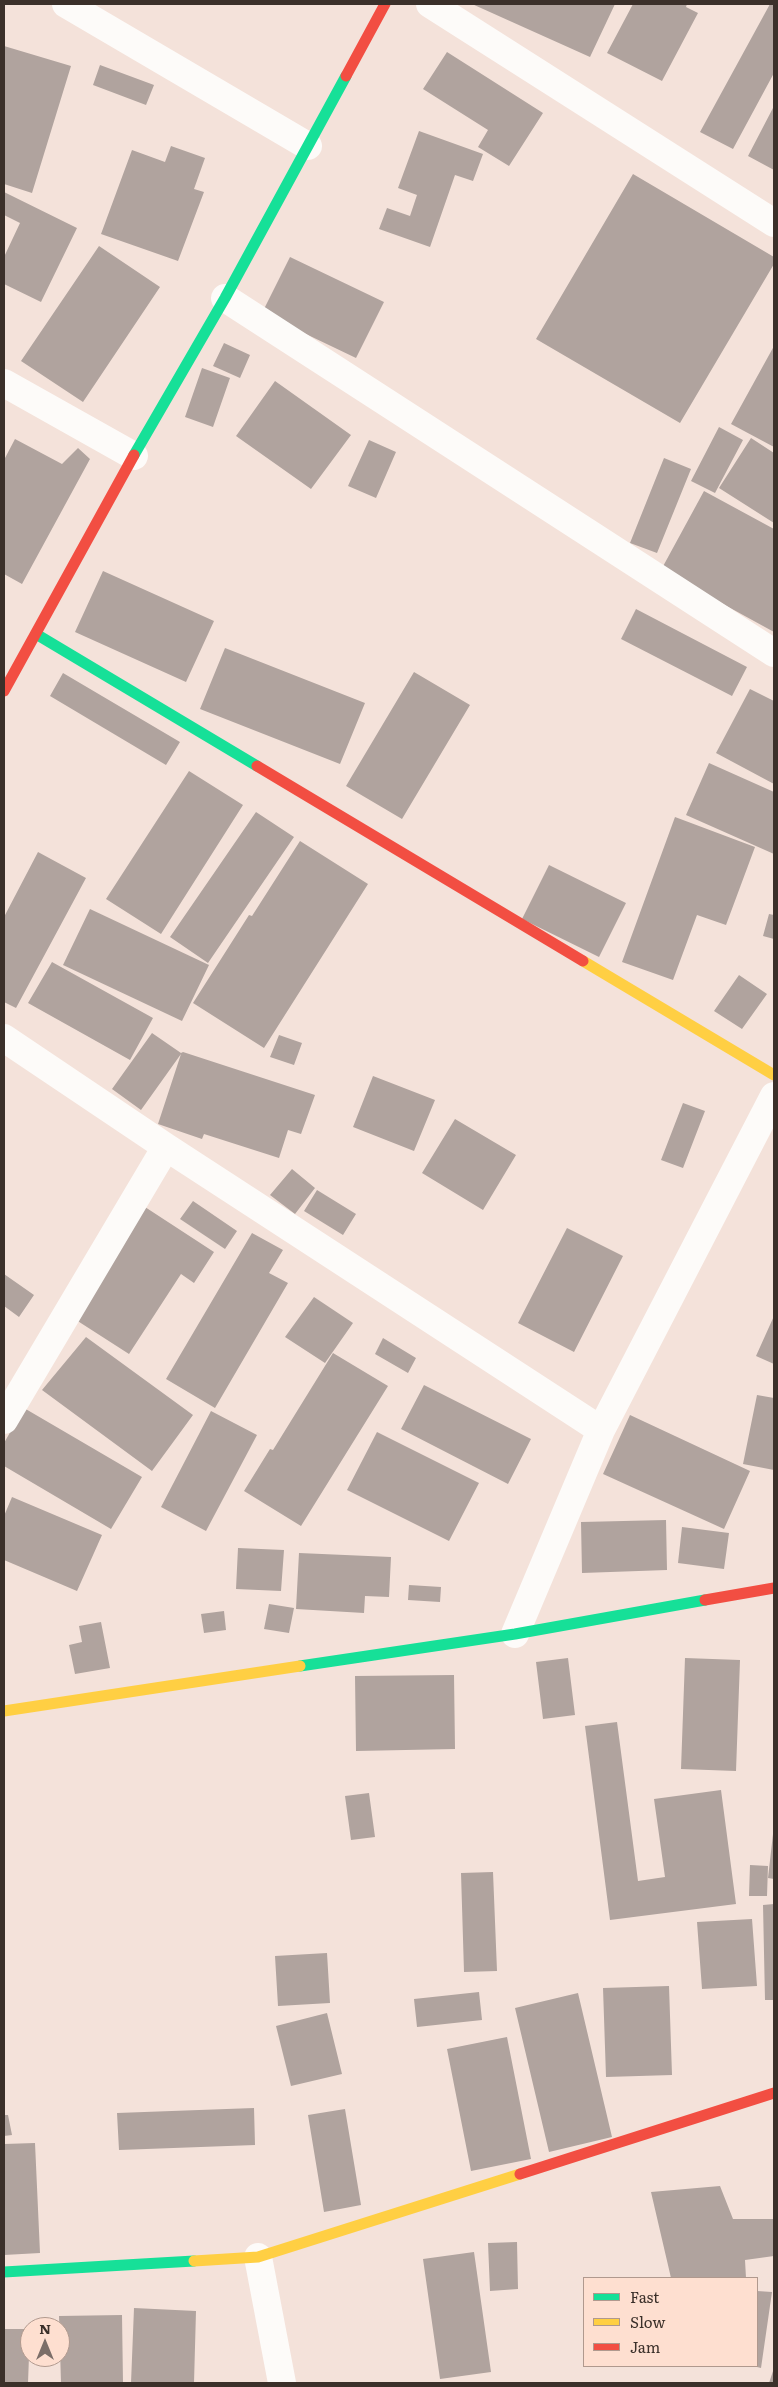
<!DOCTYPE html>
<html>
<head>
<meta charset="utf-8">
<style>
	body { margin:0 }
	#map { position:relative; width:778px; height:2387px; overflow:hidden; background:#f4e2da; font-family:Literata,serif }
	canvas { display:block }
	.frame { position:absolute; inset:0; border:5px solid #3b302a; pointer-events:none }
	.legend { position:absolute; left:583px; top:2277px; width:175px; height:90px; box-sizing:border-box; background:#fedfd0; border:1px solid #b0998e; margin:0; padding:6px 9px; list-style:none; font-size:15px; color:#3b302a }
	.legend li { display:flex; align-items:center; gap:10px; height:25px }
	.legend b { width:25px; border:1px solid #b0998e }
	.north { position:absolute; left:20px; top:2317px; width:50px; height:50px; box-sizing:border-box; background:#fedfd0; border:1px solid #b0998e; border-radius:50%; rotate:0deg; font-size:14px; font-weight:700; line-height:20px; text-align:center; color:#3b302a }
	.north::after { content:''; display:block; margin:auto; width:18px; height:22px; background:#7c6e68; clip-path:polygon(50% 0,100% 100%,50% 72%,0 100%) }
</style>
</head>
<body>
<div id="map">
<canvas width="778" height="2387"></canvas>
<div class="frame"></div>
<ul class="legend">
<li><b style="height:6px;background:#16e098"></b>Fast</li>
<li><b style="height:6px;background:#ffcf43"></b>Slow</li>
<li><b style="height:6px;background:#f24e42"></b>Jam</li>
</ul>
<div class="north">N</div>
</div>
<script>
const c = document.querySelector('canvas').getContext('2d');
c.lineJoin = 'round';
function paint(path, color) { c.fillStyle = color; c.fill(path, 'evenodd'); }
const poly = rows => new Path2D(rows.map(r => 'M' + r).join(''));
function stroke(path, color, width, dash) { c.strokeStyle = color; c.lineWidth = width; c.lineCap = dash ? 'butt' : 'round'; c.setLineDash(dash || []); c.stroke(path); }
const building = poly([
	[472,4,615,4,590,57],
	[633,4,687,4,686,7,698,13,662,81,607,53],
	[770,4,774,4,774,73,733,149,700,132],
	[4,46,71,66,32,193,4,184],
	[447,52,543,113,509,166,478,147,488,130,423,89],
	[100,65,154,85,146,105,93,85],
	[774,106,774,170,748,156],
	[419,131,483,154,473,181,455,175,430,247,379,229,387,208,410,216,417,195,398,188],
	[171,146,205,158,194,189,204,192,178,261,101,234,132,150,165,162],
	[633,174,774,257,774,264,680,423,536,339],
	[4,192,77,228,41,302,4,284,4,257,20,223,4,215],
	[99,246,160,287,83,402,21,361],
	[290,257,384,302,356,358,262,313],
	[224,343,250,355,240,378,213,366],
	[774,346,774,447,731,424],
	[202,368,230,378,213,427,185,417],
	[275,381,351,435,311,489,236,436],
	[719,427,743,440,715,493,691,481],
	[751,438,774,453,774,523,719,488],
	[15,439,62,464,78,448,90,459,22,584,4,574,4,460],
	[369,440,396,452,376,498,348,486],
	[664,458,691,469,657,553,630,543],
	[704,491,774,529,774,632,661,570],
	[103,571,214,621,186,682,75,632],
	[636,609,747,667,732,696,621,639],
	[225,648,365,703,340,764,200,709],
	[414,672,470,705,402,819,346,786],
	[63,673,180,742,166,765,50,696],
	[750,689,774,701,774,784,716,753],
	[709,763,774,792,774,854,686,815],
	[189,771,243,805,161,934,106,899],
	[256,812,294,837,208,963,170,937],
	[675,817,755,847,726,925,697,915,673,980,622,962],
	[300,841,368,884,264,1048,193,1003,249,915,252,916],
	[38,852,86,878,16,1008,4,1002,4,917],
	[549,865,626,903,599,957,522,919],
	[90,909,209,965,182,1021,63,965],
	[769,914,774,915,774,939,763,936],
	[52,962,153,1018,130,1060,28,1003],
	[739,975,767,994,742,1029,714,1011],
	[152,1033,181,1053,183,1052,315,1095,301,1134,288,1130,279,1158,204,1134,202,1139,158,1124,181,1054,141,1110,112,1089],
	[279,1035,302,1043,294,1065,270,1057],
	[373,1076,435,1100,414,1151,353,1127],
	[683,1103,705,1111,683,1168,661,1160],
	[455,1119,516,1155,483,1210,422,1173],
	[292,1169,315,1188,295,1214,270,1195],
	[317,1190,356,1214,343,1235,304,1211],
	[193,1201,237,1231,225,1249,180,1219],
	[145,1207,214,1252,194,1283,181,1274,129,1354,73,1318],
	[567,1228,623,1256,574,1352,518,1323],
	[252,1233,283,1250,269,1273,288,1283,215,1408,166,1379],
	[4,1274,34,1295,19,1317,4,1306],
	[314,1297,353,1323,325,1363,285,1337],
	[774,1316,774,1364,756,1356],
	[86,1337,193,1415,152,1471,42,1390],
	[383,1338,416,1358,408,1373,375,1354],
	[333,1353,388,1386,301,1526,244,1491,270,1449,273,1450],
	[424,1385,531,1439,508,1484,401,1429],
	[757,1395,774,1398,774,1470,743,1464],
	[24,1408,142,1477,111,1529,4,1466,4,1443],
	[211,1411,257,1435,206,1531,161,1507],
	[630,1415,750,1471,724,1529,603,1474],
	[377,1432,479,1483,449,1541,347,1490],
	[12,1497,102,1535,77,1591,4,1560,4,1516],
	[666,1520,667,1570,582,1573,581,1522],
	[682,1527,729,1533,724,1569,678,1563],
	[238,1548,284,1550,281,1591,236,1589],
	[299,1553,391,1557,389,1597,365,1596,364,1613,296,1609],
	[409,1585,441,1587,440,1602,408,1600],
	[269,1604,294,1608,289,1633,264,1629],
	[224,1611,226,1630,204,1633,201,1614],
	[101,1622,110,1668,75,1674,69,1645,82,1642,79,1626],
	[568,1658,575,1715,543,1719,536,1662],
	[685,1658,740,1660,736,1771,681,1769],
	[454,1675,455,1749,356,1751,355,1676],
	[617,1722,638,1881,665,1877,654,1799,721,1790,736,1904,610,1920,585,1726],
	[369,1793,375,1837,351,1840,345,1796],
	[773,1834,774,1834,774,1879,768,1878],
	[750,1865,768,1866,767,1896,749,1896],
	[493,1872,497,1971,464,1972,461,1873],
	[774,1904,774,2000,765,2000,763,1905],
	[752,1919,757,1986,702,1989,697,1922],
	[327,1953,330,2003,278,2006,275,1956],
	[669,1986,672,2075,606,2077,603,1988],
	[479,1992,482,2020,417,2027,414,1999],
	[578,1993,612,2137,549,2152,515,2008],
	[327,2013,342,2074,291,2086,276,2026],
	[507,2037,531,2159,471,2171,447,2049],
	[254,2108,255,2145,119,2150,117,2113],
	[345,2109,361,2205,324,2212,308,2115],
	[4,2115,8,2115,12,2135,4,2136],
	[35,2143,40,2253,4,2255,4,2144],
	[720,2186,733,2219,774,2219,774,2256,745,2260,746,2278,671,2278,651,2192],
	[517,2242,518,2289,490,2291,488,2243],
	[474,2252,491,2372,440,2379,423,2259],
	[757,2291,772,2292,761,2368,757,2367],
	[134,2308,196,2311,194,2383,131,2383],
	[122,2315,123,2383,61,2383,59,2316],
	[4,2329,30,2329,28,2383,4,2383],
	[774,2368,774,2383,769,2383]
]);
const street = poly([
	[66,4,308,146],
	[430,4,774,223],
	[225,298,774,653],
	[4,383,134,456],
	[4,1038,166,1147,601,1430],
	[4,1420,166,1147],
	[515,1634,601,1430,774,1096],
	[258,2257,282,2383]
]);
const fast = poly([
	[134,455,225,298,346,76],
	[36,634,257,766],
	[300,1666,515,1634,705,1600],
	[4,2272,194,2261]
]);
const slow = poly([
	[583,961,774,1075],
	[4,1711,300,1666],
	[194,2261,258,2257,520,2174]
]);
const jam = poly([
	[346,76,385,4],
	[4,691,134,455],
	[257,766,583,961],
	[705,1600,774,1588],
	[520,2174,774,2093]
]);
paint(building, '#b0a39e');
stroke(street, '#fdfbf9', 28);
stroke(fast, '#16e098', 11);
stroke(slow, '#ffcf43', 11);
stroke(jam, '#f24e42', 11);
</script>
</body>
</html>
